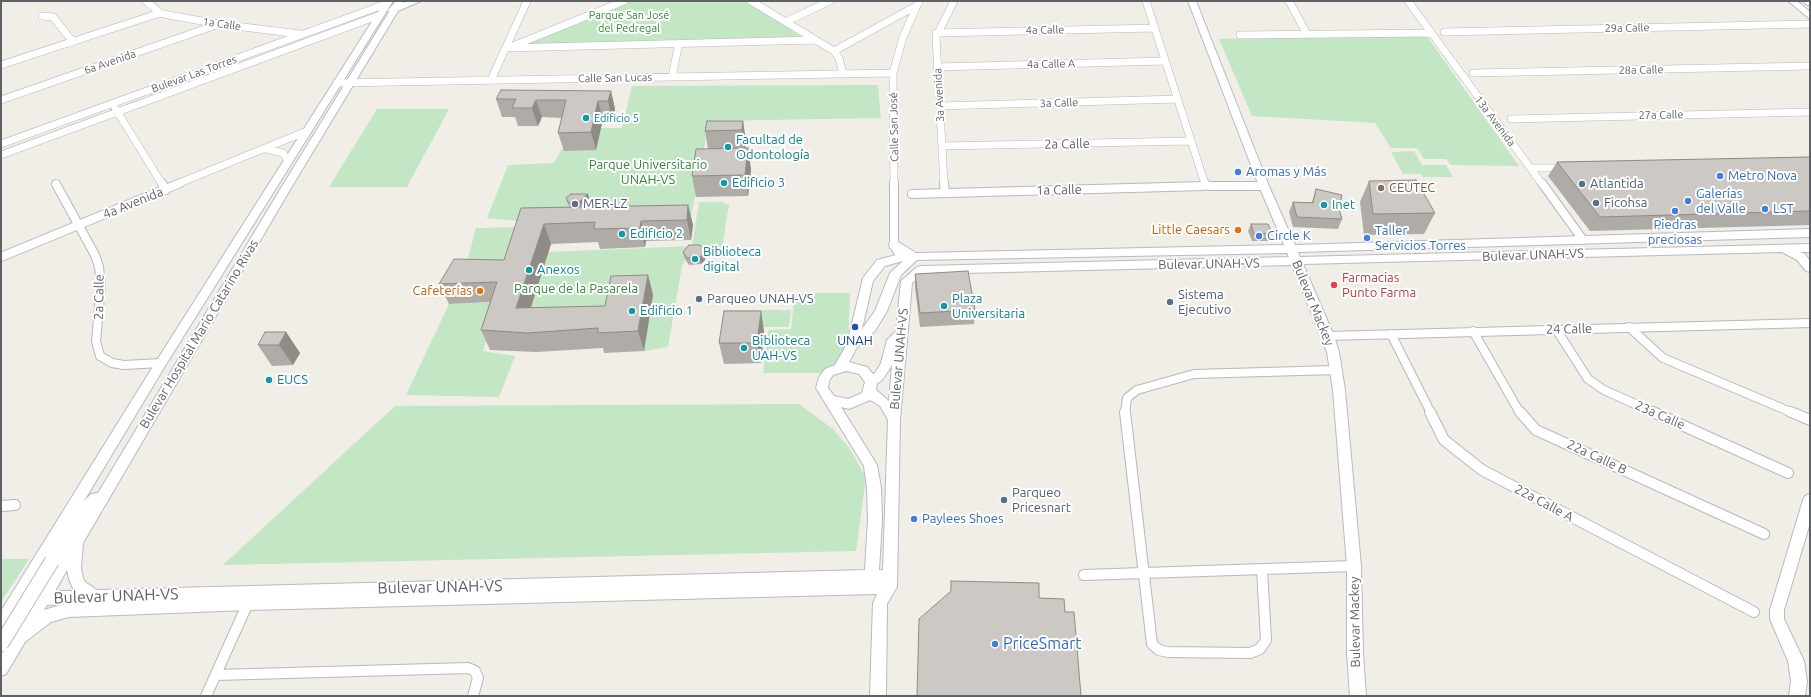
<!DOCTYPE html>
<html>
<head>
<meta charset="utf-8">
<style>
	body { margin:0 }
	#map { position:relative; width:1811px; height:697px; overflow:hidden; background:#f0eee6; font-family:Ubuntu,sans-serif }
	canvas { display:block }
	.frame { position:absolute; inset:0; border:2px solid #5e6166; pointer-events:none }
</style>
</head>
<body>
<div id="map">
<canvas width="1811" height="697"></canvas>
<div class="frame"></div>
</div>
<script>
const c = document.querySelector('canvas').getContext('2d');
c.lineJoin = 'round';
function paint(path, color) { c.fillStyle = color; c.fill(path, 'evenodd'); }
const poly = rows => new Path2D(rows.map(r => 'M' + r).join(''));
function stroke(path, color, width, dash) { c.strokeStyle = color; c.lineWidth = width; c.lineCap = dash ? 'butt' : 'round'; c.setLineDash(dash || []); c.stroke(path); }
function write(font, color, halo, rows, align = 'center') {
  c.font = font + ' Ubuntu,sans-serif'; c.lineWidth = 4; c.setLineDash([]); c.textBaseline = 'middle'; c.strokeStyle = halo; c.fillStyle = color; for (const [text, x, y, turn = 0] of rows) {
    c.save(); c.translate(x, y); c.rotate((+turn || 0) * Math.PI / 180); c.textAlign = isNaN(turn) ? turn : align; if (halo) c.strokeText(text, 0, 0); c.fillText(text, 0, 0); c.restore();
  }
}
const green = poly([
	[625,1,747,1,806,40,518,44],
	[1426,35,1519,166,1451,165,1446,159,1424,159,1417,148,1391,148,1375,123,1252,116,1219,39],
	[878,85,881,118,709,121,690,223,556,225,487,218,508,165,554,163,563,147,590,128,622,128,632,86],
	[377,109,449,109,407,187,329,187],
	[1414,151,1422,165,1446,165,1453,177,1423,177,1420,174,1403,174,1391,152],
	[699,202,724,202,724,204,729,204,721,255,704,254,691,248,682,266,668,347,644,351,653,295,611,325,524,328,548,252,692,246],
	[526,227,509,279,463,278,476,228],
	[795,293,850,293,847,373,763,373,768,330,791,329],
	[497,302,483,351,515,356,499,397,406,395,449,304],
	[726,310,791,310,789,327,723,327],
	[799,404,833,429,850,449,866,478,856,551,223,565,395,406],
	[1,559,29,559,1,602]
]);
const streetFar2 = poly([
	[146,1,160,13,168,15,219,24,300,34],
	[751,1,834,51,839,58,843,74],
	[1146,1,1205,184],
	[1289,1,1307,34],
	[1408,1,1542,184],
	[42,16,53,17,73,42],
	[785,22,830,1],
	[1444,32,1810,24],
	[936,33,1154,28],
	[1240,35,1431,33],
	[513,46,624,1],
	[506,48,815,40],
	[834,51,916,6],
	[1,65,160,13],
	[937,67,1165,61],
	[1473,73,1810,66],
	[672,77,679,43],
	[491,80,527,1],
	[337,83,893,73],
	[1,100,219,24],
	[940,106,1177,99],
	[115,108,162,184],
	[1511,119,1810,112],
	[1,144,386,4],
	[942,146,1191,141],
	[266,149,283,153,288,161],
	[1,155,380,15],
	[1531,168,1565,168],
	[177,184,307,131],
	[894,184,893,73,903,37,919,1],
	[944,184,936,37,954,1]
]);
const streetFar1 = poly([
	[162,183,166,190],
	[894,183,894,245,898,252],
	[944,183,945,193],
	[1542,183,1583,240],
	[56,184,95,255,99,267,101,285,96,341,100,356,112,363,124,365,161,363],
	[1209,186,1264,186],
	[912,194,1204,186,1205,183],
	[1,257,180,183],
	[1629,327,1663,358,1793,413],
	[1556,329,1588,379,1604,390,1655,413],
	[1473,331,1520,413],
	[1391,334,1431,413],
	[1328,336,1810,323],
	[1125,413,1127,398,1137,390,1194,374,1336,370]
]);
const street = poly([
	[1125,412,1152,644,1159,650,1168,652,1250,653,1260,649,1266,640,1262,569],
	[1430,412,1444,440,1482,470,1754,612],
	[1520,412,1536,430,1764,534],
	[1653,412,1788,473],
	[1791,412,1810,420],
	[1,506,15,505],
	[1084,575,1354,566],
	[216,675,468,668,475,671,478,678,473,696],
	[206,696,248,603]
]);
const secondary = poly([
	[385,1,393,1,165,366,84,501,91,494,98,493,281,188,389,12,388,10,396,1,404,1,403,3,409,1,421,1,398,11,291,188,83,543,81,568,83,578,85,582,97,590,865,570,868,519,867,488,864,466,816,388,819,377,825,369,835,365,847,344,863,278,877,260,900,254,890,248,889,245,890,242,898,242,916,253,1284,245,1259,186,1188,1,1196,1,1269,186,1295,245,1810,229,1810,237,1298,252,1300,257,1810,244,1810,252,1800,252,1805,254,1810,261,1810,272,1806,271,1797,260,1782,252,1303,264,1334,336,1339,352,1345,390,1361,566,1363,653,1366,696,1350,696,1347,653,1347,566,1333,390,1327,352,1292,265,924,274,912,283,900,420,897,587,887,604,886,696,870,696,873,603,877,594,248,610,69,617,51,622,25,642,6,674,1,676,1,655,28,610,16,614,6,630,1,632,1,611,157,360,385,1],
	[1287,253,1289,257,921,266,917,267,901,281,896,331,887,340,881,363,875,373,873,374,867,367,849,362,857,347,875,331,887,311,901,275,917,260,1287,253],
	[903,261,890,273,875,311,862,329,873,281,885,266,903,261],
	[892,365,889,401,876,390,877,384,883,379,892,365],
	[846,371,859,374,865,382,862,393,848,399,834,396,828,388,829,381,833,375,846,371],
	[870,400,880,406,888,420,883,570,879,570,882,519,881,488,877,465,841,407,849,409,870,400],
	[46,564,54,567,38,593,26,597,46,564],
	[67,570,69,579,74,591,55,591,67,570],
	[65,604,47,609,44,610,47,605,65,604],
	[1788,1,1797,1,1810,12,1810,19,1788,1],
	[1803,1,1810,1,1810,5,1807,5,1803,1],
	[1810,494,1810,523,1784,610,1784,619,1804,661,1807,681,1805,696,1789,696,1791,681,1788,661,1770,619,1770,610,1803,500,1805,496,1810,494]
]);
const secondaryBridge = poly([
	[1,644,52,561]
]);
const wall = poly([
	[611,91,615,109,612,119,603,119,596,150,564,151,558,133,562,118,542,117,538,126,518,126,515,117,502,117,496,99],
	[743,121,746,142,745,148,751,169,748,196,696,197,692,176,708,149,705,131],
	[1810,157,1810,225,1590,231,1548,176,1557,162],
	[1369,181,1435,213,1424,234,1364,235,1360,202],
	[1316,189,1339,209,1342,219,1338,229,1293,227,1289,212,1293,202,1312,202],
	[588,194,589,198,579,207,570,207,567,202,566,198],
	[688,205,693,225,691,240,646,241,645,247,600,249,598,242,551,244,531,308,605,306,648,275,653,295,644,351,604,353,603,348,536,352,490,350,481,330,490,302,449,304,439,284,504,260,521,208],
	[1251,224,1272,233,1269,241,1252,241,1248,231],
	[704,249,705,256,705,260,701,264,689,265,685,259,683,252],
	[915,274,975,310,974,324,920,327,915,288],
	[761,311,764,332,761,363,724,364,719,343],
	[286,332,300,353,293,365,272,366,258,345]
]);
const shadedWall = poly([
	[611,91,615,109,612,119,608,101],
	[536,100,542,117,538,126,532,108],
	[598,101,603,119,596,150,591,132],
	[743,121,746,142,745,151,742,130],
	[748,148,751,169,748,196,745,175],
	[588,194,589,198,579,207,578,203],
	[688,205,693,225,691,240,687,220],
	[641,221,646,241,645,247,640,228],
	[544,224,551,244,524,328,516,308],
	[704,249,705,256,705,260,701,264,700,257],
	[648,275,653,295,644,351,638,331],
	[761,311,764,332,761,363,757,343],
	[286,332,300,353,293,365,279,345]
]);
const building = poly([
	[501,90,611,91,608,101,598,101,591,132,558,133,566,100,536,100,532,108,512,108,516,99,496,99,501,90],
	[707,121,743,121,742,130,705,131,707,121],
	[748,148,745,175,692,176,696,149,748,148],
	[1810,157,1810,211,1600,217,1557,162,1810,157],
	[1416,180,1435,213,1373,214,1369,181,1416,180],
	[1316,189,1342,195,1339,209,1342,219,1297,217,1293,202,1313,203,1316,189],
	[571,194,588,194,578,203,569,203,566,198,571,194],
	[688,205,687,220,641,221,640,228,594,229,595,222,544,224,516,308,605,306,611,276,648,275,638,331,598,333,598,328,527,333,481,330,497,282,439,284,454,259,504,260,521,208,688,205],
	[1251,224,1268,224,1272,233,1254,234,1251,224],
	[689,245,700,245,704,249,704,253,700,257,687,258,683,252,689,245],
	[968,271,975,310,920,313,915,274,968,271],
	[724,311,761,311,757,343,719,343,724,311],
	[265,332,286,332,279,345,258,345,265,332],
	[951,581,1039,583,1039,598,1064,599,1065,612,1074,612,1081,696,917,696,919,619,951,591,951,581]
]);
const markers = [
	[586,118,4,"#0f9aa8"],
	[728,147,4,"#0f9aa8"],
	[1238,172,4,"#3f7fe0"],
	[1720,176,4,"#3f7fe0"],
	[724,183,4,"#0f9aa8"],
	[1582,184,4,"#5c6f8a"],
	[1381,188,4,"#8d6e63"],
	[1688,201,4,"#3f7fe0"],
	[1596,203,4,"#5c6f8a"],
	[575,204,4,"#5c6f8a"],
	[1324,205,4,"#0f9aa8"],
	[1765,209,4,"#3f7fe0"],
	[1675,211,4,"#3f7fe0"],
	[1238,230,4,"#e8710a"],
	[622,234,4,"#0f9aa8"],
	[1259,236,4,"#3f7fe0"],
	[1367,238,4,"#3f7fe0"],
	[695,259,4,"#0f9aa8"],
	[529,270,4,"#0f9aa8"],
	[1334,285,4,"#e0444e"],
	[480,291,4,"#e8710a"],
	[699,299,4,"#5c6f8a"],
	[1170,302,4,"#5c6f8a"],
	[944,306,4,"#0f9aa8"],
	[632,311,4,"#0f9aa8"],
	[855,327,4,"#1a4fb4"],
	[744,348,4,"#0f9aa8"],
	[269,380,4,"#0f9aa8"],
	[1004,500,4,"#5c6f8a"],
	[914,519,4,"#3f7fe0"],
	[995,644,4,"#3f7fe0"]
];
const farParknames = [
	["Parque San José",629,15],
	["del Pedregal",629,28]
];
const farStreetnames = [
	["1a Calle",222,24,8],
	["29a Calle",1627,28,-1],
	["4a Calle",1045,30,-1],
	["6a Avenida",110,62,-19],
	["4a Calle A",1051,64,-1],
	["28a Calle",1641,70,-1],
	["Bulevar Las Torres",194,74,-20],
	["Calle San Lucas",615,78,-1],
	["3a Avenida",939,95,-93],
	["3a Calle",1059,103,-2],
	["27a Calle",1661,115,-1],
	["13a Avenida",1495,121,53],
	["Calle San José",894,127,-91]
];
const farCulturenames = [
	["Edificio 5",594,118]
];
const cultureNames = [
	["Facultad de",736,140],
	["Odontología",736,155],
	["Edificio 3",732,183],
	["Inet",1332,205],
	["Edificio 2",630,234],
	["Biblioteca",703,252],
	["digital",703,267],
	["Anexos",537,270],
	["Plaza",952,299],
	["Universitaria",952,314],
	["Edificio 1",640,311],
	["Biblioteca",752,341],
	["UAH-VS",752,356],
	["EUCS",277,380]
];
const streetNames = [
	["2a Calle",1067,144,-1],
	["1a Calle",1059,190,-1],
	["4a Avenida",133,203,-22],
	["Bulevar UNAH-VS",1533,255,-2],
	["Bulevar UNAH-VS",1209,264,-1],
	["2a Calle",99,297,-89],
	["Bulevar Mackey",1313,303,68],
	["24 Calle",1569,329,-1],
	["Bulevar Hospital Mario Catarino Rivas",199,334,-59],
	["Bulevar UNAH-VS",899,359,-85],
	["23a Calle",1660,415,24],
	["22a Calle B",1597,457,25],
	["22a Calle A",1544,503,28],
	["Bulevar Mackey",1355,622,-91]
];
const parkNames = [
	["Parque Universitario",648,165],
	["UNAH-VS",648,180],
	["Parque de la Pasarela",576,289]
];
const shopNames = [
	["Aromas y Más",1246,172],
	["Metro Nova",1728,176],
	["Galerías",1696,194],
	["del Valle",1696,209],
	["LST",1773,209],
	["Piedras",1675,225,"center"],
	["preciosas",1675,240,"center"],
	["Taller",1375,231],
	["Servicios Torres",1375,246],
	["Circle K",1267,236],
	["Paylees Shoes",922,519]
];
const serviceNames = [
	["Atlantida",1590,184],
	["Ficohsa",1604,203],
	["MER-LZ",583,204],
	["Sistema",1178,295],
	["Ejecutivo",1178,310],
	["Parqueo UNAH-VS",707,299],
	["Parqueo",1012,493],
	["Pricesnart",1012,508]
];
const educationNames = [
	["CEUTEC",1389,188]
];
const foodNames = [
	["Little Caesars",1230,230],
	["Cafeterías",472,291]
];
const healthNames = [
	["Farmacias",1342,278],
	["Punto Farma",1342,293]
];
const transitNames = [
	["UNAH",855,341]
];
const nearStreetnames = [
	["Bulevar UNAH-VS",440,587,-1],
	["Bulevar UNAH-VS",116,596,-2]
];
const nearShopnames = [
	["PriceSmart",1003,644]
];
paint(green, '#c3e7c4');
stroke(streetFar2, '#b6b8bd', 8);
stroke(streetFar1, '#b6b8bd', 10);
stroke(street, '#b6b8bd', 12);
stroke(secondary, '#b7bac0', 2);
stroke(streetFar2, '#fff', 7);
stroke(streetFar1, '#fff', 8);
stroke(street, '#fff', 10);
paint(secondary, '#fff');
stroke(secondaryBridge, '#b7bac0', 16, []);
stroke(secondaryBridge, '#fff', 14);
paint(wall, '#afaca8');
paint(shadedWall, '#8f8c88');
paint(building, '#ccc8c3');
stroke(building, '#8f8c88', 1);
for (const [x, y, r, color] of markers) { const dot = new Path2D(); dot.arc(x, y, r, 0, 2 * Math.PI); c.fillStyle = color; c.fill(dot); stroke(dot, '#fff', 1.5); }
write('11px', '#35863b', '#fff', farParknames);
write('11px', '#5e6166', '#fff', farStreetnames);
write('11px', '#0d838f', '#fff', farCulturenames, 'left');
write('13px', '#0d838f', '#fff', cultureNames, 'left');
write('13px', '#5e6166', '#fff', streetNames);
write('13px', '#35863b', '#fff', parkNames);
write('13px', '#366cbe', '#fff', shopNames, 'left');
write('13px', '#4e5e75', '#fff', serviceNames, 'left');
write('13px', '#785e54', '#fff', educationNames, 'left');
write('13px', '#c56008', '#fff', foodNames, 'right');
write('13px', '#be3a42', '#fff', healthNames, 'left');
write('13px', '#164399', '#fff', transitNames);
write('16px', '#5e6166', '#fff', nearStreetnames);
write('16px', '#366cbe', '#fff', nearShopnames, 'left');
</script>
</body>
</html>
